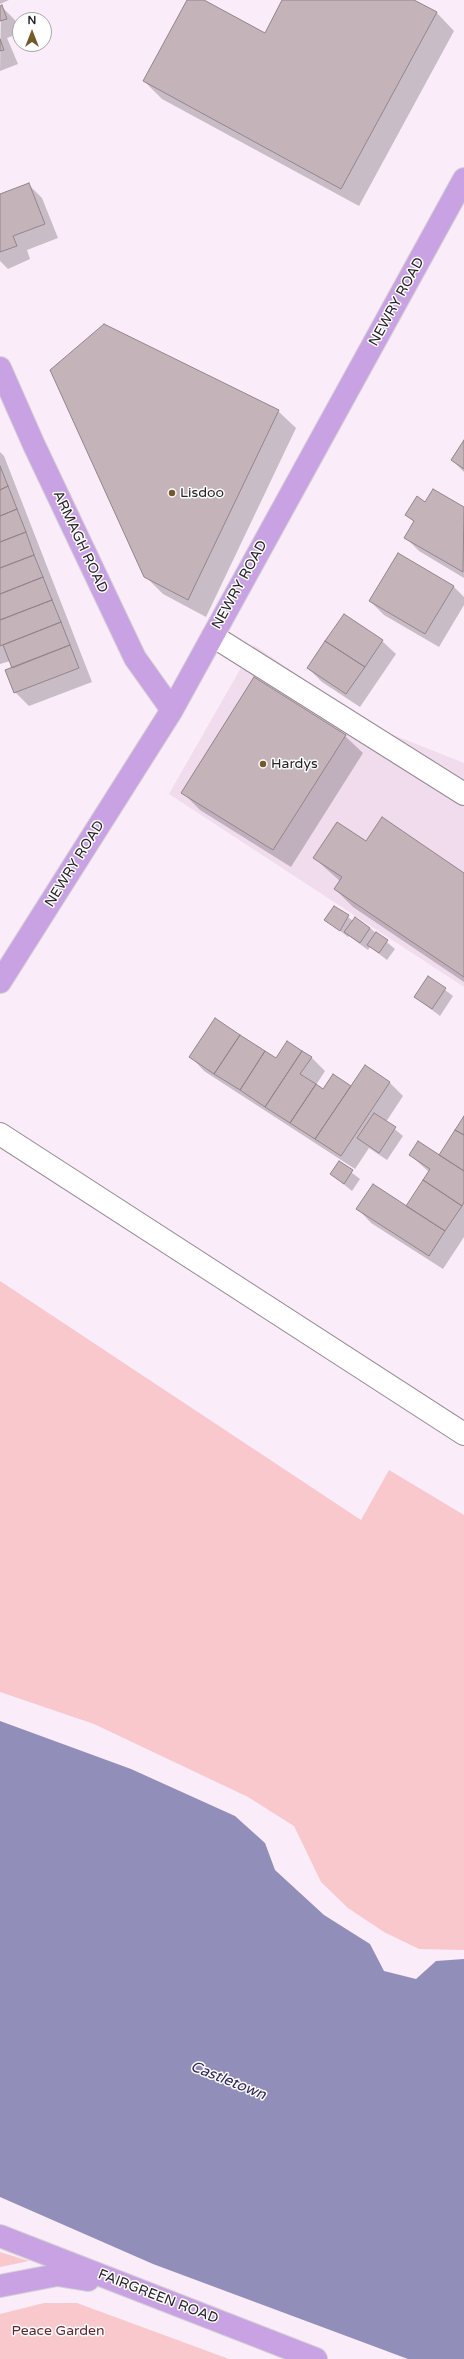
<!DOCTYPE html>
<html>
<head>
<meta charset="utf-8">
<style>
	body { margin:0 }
	#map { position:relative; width:464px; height:2359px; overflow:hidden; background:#faecf8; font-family:"Varela Round",sans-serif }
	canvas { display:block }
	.north { position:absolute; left:12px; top:12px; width:40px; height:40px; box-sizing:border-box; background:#fefefe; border:1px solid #a8a6a8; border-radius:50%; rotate:0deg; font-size:11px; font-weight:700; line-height:16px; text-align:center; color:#262226 }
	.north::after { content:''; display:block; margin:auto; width:14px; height:18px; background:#75582c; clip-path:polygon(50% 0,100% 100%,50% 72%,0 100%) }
</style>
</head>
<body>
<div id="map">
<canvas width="464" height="2359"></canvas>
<div class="north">N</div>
</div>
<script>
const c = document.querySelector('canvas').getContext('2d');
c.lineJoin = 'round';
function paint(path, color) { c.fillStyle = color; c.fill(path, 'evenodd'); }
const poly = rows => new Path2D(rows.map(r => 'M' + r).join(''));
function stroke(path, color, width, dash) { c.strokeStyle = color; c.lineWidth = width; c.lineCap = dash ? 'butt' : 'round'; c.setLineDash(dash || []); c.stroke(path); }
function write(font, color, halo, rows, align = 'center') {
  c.font = font + ' "Varela Round",sans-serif'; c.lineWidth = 3; c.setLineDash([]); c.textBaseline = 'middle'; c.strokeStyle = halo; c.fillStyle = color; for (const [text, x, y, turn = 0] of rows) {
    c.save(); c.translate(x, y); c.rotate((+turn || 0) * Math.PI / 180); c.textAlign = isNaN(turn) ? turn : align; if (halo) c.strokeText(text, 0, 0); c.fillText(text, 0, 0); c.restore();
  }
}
const built = poly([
	[254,645,371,726,464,763,464,987,169,794]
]);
const green = poly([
	[0,1281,361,1520,389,1470,464,1515,464,1950,419,1949,384,1932,348,1908,321,1882,294,1826,248,1797,94,1724,0,1692],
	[0,2252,29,2261,0,2267],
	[44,2303,77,2303,229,2359,0,2359,0,2314]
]);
const water = poly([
	[0,1721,131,1769,235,1816,265,1843,275,1870,324,1915,370,1944,384,1971,416,1979,436,1961,464,1959,464,2359,408,2359,153,2264,0,2197]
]);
const shadow = poly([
	[0,0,9,0,0,4],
	[188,0,202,0,265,34,284,0,412,0,437,13,454,31,359,206,162,99,144,81],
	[1,6,15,20,20,33,7,38,18,64,0,71],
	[29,185,42,198,58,238,27,250,30,259,8,269,0,261,0,195],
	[278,411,296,428,206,617,163,594,145,576],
	[464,442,464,472,452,460],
	[0,452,4,456,92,682,29,706,15,692,10,661,0,664],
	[433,490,464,508,464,578,419,551,405,537,414,522,407,515,425,503],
	[453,586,464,597,464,605,439,647,384,615,370,601],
	[382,641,396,654,360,707,322,682,308,668],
	[345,736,363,753,291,867,200,810,182,792],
	[366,843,464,874,464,982,353,907,335,889,340,881,314,858],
	[335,907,353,921,370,928,395,949,387,960,370,947,368,950,349,936,348,937,326,920],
	[428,977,453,996,440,1016,415,997],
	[191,1057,276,1059,311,1057,325,1071,316,1085,324,1090,389,1082,403,1096,386,1122,403,1136,387,1160,369,1148,355,1169,204,1071],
	[464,1118,464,1237,443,1269,371,1223,358,1209,406,1207,429,1172,410,1155,439,1157],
	[339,1163,360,1179,352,1191,331,1174]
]);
const building = poly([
	[187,0,204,0,265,33,282,0,414,0,437,12,341,189,143,81,187,0],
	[2,5,7,19,0,21,0,6,2,5],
	[0,39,4,50,0,51,0,39],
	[29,183,45,224,13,236,17,246,0,252,0,194,29,183],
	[104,324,279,410,188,600,144,577,50,370,104,324],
	[464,440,464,469,451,460,464,440],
	[0,466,8,486,0,490,0,466],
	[8,486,17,509,0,516,0,490,8,486],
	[433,489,464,507,463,572,404,538,414,521,405,515,417,496,425,502,433,489],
	[17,509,26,532,0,542,0,516,17,509],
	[26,532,34,555,0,568,0,542,26,532],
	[398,553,454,586,425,634,369,601,398,553],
	[34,555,43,577,0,594,0,568,34,555],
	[43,577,52,600,0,620,0,594,43,577],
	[52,600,61,622,0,646,0,620,52,600],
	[344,614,383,640,365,667,325,641,344,614],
	[61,622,70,645,12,668,3,645,61,622],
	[325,641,365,667,346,694,307,668,325,641],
	[70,645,79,668,14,693,5,670,70,645],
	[254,677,346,735,273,850,181,793,254,677],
	[382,817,464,873,464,977,334,889,342,877,313,858,337,822,366,841,382,817],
	[334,906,349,915,340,931,324,920,334,906],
	[355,917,370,928,360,943,344,932,355,917],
	[376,932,388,940,379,953,367,945,376,932],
	[428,976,446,988,432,1009,414,997,428,976],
	[215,1018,240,1035,214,1074,189,1057,215,1018],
	[240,1035,265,1051,240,1090,214,1074,240,1035],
	[287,1041,302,1051,265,1107,240,1090,265,1051,276,1058,287,1041],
	[302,1051,312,1057,300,1074,316,1084,290,1123,265,1107,302,1051],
	[365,1065,390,1082,341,1156,315,1139,365,1065],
	[333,1074,351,1086,315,1139,290,1123,316,1084,323,1089,333,1074],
	[374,1113,396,1127,379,1153,357,1138,374,1113],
	[464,1116,464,1135,455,1130,464,1116],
	[455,1130,464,1135,464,1171,439,1155,455,1130],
	[418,1141,464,1171,464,1202,462,1206,423,1180,430,1169,409,1155,418,1141],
	[339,1161,353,1170,344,1184,330,1174,339,1161],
	[423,1180,462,1206,445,1231,406,1206,423,1180],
	[373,1184,445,1231,429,1256,356,1209,373,1184]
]);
const minor = poly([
	[213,636,464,794],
	[0,1134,464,1434]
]);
const major = poly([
	[0,368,34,445,135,658,172,710],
	[0,982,172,710,464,179],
	[0,2236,316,2359],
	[0,2286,57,2275,88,2280]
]);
const markers = [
	[172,493,4,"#75582c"],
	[263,764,4,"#75582c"]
];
const streetNames = [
	["NEWRY ROAD",397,302,-61],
	["ARMAGH ROAD",80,542,65],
	["NEWRY ROAD",240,585,-61],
	["NEWRY ROAD",75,864,-58],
	["FAIRGREEN ROAD",158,2297,21]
];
const poiNames = [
	["Lisdoo",180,493],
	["Hardys",271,764]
];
const parkNames = [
	["Peace Garden",58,2331]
];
const waterNames = [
	["Castletown",228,2081,22]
];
paint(built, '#f0dced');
paint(green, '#f9c8cd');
paint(water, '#928eba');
paint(shadow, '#0003');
paint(building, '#c4b3b9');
stroke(building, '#94848b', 1);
stroke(minor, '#968994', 24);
stroke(major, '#d4d3d4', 24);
stroke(minor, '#fff', 22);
stroke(major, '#c9a2e4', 22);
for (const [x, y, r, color] of markers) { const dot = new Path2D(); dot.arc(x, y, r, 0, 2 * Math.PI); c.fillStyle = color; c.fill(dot); stroke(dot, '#fefefe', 1.5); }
write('14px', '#262226', '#fefefe', streetNames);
write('14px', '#262226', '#fefefe', poiNames, 'left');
write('14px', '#662430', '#fefefe', parkNames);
write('italic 15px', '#31265d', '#fefefe', waterNames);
</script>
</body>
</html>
